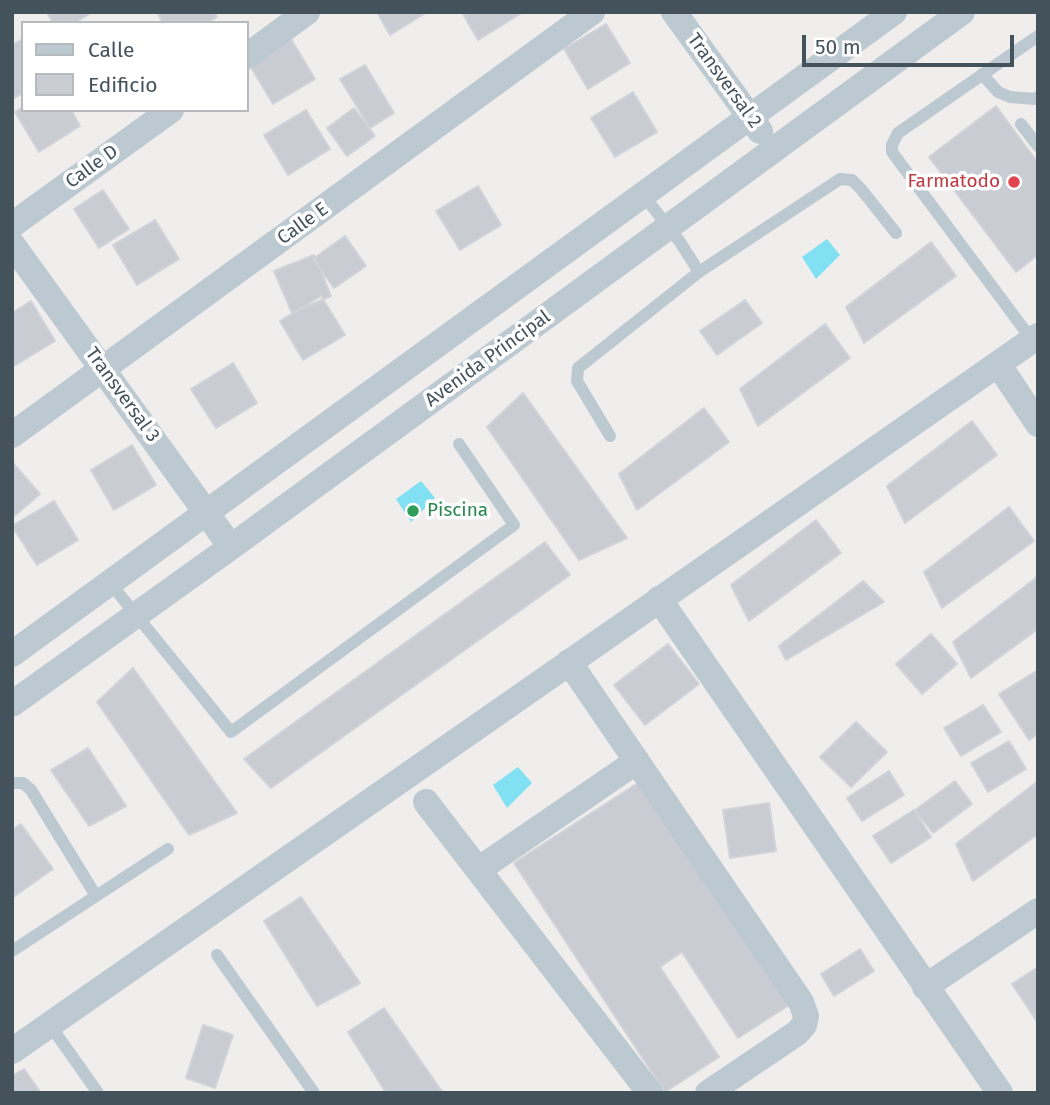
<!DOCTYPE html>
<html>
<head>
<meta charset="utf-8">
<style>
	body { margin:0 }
	#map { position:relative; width:1050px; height:1105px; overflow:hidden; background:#f0eded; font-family:"Fira Sans",sans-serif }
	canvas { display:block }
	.frame { position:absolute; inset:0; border:14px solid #44525c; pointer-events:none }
	.legend { position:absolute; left:21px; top:21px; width:228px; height:91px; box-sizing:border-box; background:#fff; border:2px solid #b4babe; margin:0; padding:9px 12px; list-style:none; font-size:21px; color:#44525c }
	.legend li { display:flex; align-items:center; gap:14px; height:35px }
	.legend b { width:35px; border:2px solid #b4babe }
	.scale { position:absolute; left:802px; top:35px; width:212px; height:32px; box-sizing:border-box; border:4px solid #44525c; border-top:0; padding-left:9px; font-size:21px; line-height:24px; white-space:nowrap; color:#44525c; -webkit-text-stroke:5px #fff; paint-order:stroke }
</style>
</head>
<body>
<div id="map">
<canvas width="1050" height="1105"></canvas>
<div class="frame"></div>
<ul class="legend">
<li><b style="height:9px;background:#bcc9d1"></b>Calle</li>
<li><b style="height:19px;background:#c9ccd2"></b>Edificio</li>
</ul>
<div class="scale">50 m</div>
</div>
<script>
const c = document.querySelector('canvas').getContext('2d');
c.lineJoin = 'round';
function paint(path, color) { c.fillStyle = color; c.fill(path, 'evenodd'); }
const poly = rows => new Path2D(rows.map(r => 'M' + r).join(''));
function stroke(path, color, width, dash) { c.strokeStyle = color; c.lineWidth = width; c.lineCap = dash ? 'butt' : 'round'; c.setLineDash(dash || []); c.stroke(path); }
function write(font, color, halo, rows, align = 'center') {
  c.font = font + ' "Fira Sans",sans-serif'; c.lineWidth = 7; c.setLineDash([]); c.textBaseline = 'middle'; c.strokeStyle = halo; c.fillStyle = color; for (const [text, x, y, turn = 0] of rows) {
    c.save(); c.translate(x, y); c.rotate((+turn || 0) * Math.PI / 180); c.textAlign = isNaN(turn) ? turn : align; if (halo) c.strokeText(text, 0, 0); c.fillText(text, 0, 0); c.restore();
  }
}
const water = poly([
	[827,239,840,255,816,279,802,257],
	[421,481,435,498,411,522,396,499],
	[518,767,532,783,507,808,493,785]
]);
const building = poly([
	[47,12,92,12,75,23,53,23,47,12],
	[157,12,214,12,217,17,206,23,163,23,157,12],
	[377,12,427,12,390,35,377,12],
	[462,12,519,12,520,14,478,40,462,12],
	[606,24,630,63,588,89,564,49,606,24],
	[23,39,23,93,12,99,12,45,23,39],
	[291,39,315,79,273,104,249,64,291,39],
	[365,65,394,113,370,128,340,79,365,65],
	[633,92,657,132,615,157,591,118,633,92],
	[996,106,1038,163,1038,255,1016,272,929,157,996,106],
	[23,107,23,110,71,110,80,126,39,152,15,112,23,107],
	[354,108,375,136,347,156,327,128,354,108],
	[306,110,330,149,288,175,264,135,306,110],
	[478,186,501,225,460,250,436,211,478,186],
	[103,190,129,229,99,248,74,209,103,190],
	[155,220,179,259,137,285,113,245,155,220],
	[345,236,366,266,334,288,313,259,345,236],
	[931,242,956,276,864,343,846,307,931,242],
	[314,255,331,296,292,313,274,271,314,255],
	[321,296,345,335,303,360,280,321,321,296],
	[745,300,762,323,717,355,700,331,745,300],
	[31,301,55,341,14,366,12,313,31,301],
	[825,324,850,358,758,426,740,389,825,324],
	[233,363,257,403,216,428,191,389,233,363],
	[523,393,627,538,579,560,487,427,523,393],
	[704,408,729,442,637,510,619,474,704,408],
	[972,421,997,455,905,523,887,486,972,421],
	[132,445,156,485,114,510,91,470,132,445],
	[12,462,40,494,12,518,12,462],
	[54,501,78,540,37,565,12,526,54,501],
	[1009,507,1034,541,942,608,924,572,1009,507],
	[816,520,841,553,749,621,731,585,816,520],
	[545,542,570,575,271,788,244,759,545,542],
	[1037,577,1038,629,971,678,953,642,1037,577],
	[863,581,884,602,786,660,779,646,863,581],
	[931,634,957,664,922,694,896,664,931,634],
	[668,644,699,684,645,725,614,685,668,644],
	[133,668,237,813,189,835,97,702,133,668],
	[1038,670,1038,734,1029,740,999,694,1038,670],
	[983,705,1001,732,961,756,944,728,983,705],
	[856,722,887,752,851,787,820,757,856,722],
	[1009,741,1026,769,988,792,971,763,1009,741],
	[88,748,126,806,89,826,51,770,88,748],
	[889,771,904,795,862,821,847,798,889,771],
	[641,781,789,1005,738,1038,682,952,660,967,719,1057,665,1092,514,863,641,781],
	[955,781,972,804,933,833,915,810,955,781],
	[1038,781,1038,834,973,881,956,844,1038,781],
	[769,803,776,851,730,858,723,810,769,803],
	[914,810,931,837,891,863,873,836,914,810],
	[21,824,53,869,12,898,12,830,21,824],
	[301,897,360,983,317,1006,264,921,301,897],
	[860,949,874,971,834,996,821,974,860,949],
	[1038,967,1038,1023,1012,984,1038,967],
	[384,1008,443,1093,386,1093,348,1032,384,1008],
	[203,1025,233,1035,215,1088,186,1078,203,1025],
	[24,1069,41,1093,12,1093,12,1076,24,1069]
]);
const service = poly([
	[982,74,998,92,1010,97,1035,99,1038,97],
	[1021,124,1038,146],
	[644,196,680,242,699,272],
	[1032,340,892,152,892,145,898,133,1038,36],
	[610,436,577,381,578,368,699,272,840,179,852,180,861,189,896,233],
	[111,584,231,732,514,525,459,444],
	[12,783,23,783,31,790,96,896],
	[12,951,168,849],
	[217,955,314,1093],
	[50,1025,98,1093]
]);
const minor = poly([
	[674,12,760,131],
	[247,56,307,12],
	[12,225,171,110],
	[12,244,231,547],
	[998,364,1038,424],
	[12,435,592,12],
	[659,599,1000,1093],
	[12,654,894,12],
	[569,662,801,1002,806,1016,804,1025,797,1033,708,1093],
	[12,704,231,547,962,12],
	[426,802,650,1093],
	[478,870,637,761],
	[925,987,1038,911],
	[12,1051,1038,336]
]);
const markers = [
	[1014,182,7,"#e0444e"],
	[413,511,7,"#2e9e5b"]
];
const streetNames = [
	["Transversal 2",724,81,54],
	["Calle D",92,167,-36],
	["Calle E",303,224,-36],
	["Avenida Principal",488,359,-36],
	["Transversal 3",122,395,54]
];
const healthNames = [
	["Farmatodo",1000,182]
];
const leisureNames = [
	["Piscina",427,511]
];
paint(water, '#81e1f2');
paint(building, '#c9ccd2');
stroke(building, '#d0d4d9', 2);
stroke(service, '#bcc9d1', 12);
stroke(minor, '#bcc9d1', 26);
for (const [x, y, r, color] of markers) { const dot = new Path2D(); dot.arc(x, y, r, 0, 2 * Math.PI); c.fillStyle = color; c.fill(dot); stroke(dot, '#fff', 2.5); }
write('19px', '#44525c', '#fff', streetNames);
write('19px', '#be3a42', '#fff', healthNames, 'right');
write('19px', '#27864d', '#fff', leisureNames, 'left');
</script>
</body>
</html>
